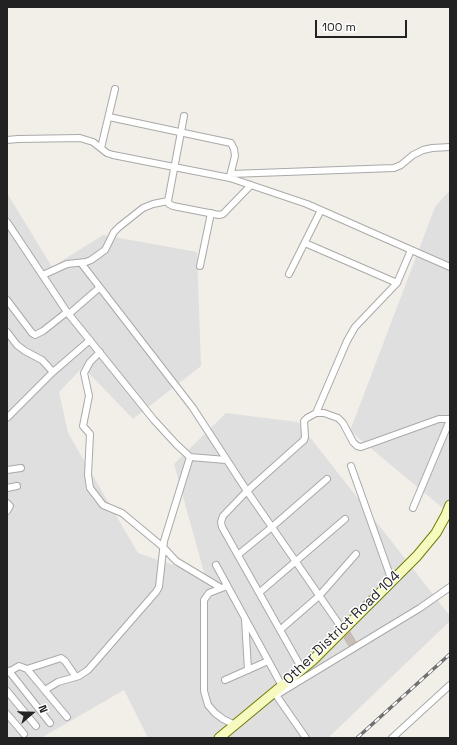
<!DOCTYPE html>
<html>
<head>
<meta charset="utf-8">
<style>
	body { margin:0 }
	#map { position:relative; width:457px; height:745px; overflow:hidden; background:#f2efe9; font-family:"Space Grotesk",sans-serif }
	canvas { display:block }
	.frame { position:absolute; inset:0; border:8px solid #222; pointer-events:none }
	.north { position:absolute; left:12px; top:693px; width:40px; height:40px; -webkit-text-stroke:3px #fff; paint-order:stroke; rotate:70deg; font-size:11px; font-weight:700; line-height:16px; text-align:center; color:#222 }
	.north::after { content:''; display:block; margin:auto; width:14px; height:18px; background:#222; clip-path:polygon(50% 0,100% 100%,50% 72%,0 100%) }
	.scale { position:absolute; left:315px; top:20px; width:92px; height:18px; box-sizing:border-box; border:2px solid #222; border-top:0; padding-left:5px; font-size:12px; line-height:14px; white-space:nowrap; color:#222; -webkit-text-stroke:3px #fff; paint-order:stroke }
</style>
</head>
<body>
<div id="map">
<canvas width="457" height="745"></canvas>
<div class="frame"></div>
<div class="north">N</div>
<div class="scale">100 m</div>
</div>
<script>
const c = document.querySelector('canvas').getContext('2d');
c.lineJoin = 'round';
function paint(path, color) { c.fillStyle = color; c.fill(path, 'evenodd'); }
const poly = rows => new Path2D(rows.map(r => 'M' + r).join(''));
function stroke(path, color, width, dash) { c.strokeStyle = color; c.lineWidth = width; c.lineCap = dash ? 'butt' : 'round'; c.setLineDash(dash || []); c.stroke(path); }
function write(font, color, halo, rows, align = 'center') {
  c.font = font + ' "Space Grotesk",sans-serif'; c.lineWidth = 3; c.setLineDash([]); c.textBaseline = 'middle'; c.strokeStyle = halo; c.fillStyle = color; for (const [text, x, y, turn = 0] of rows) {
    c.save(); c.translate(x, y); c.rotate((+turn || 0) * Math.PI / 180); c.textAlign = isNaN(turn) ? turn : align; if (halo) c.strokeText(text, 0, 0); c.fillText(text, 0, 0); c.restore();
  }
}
const residential = poly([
	[450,190,450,514,350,431,435,207],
	[7,193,52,267,103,235,197,252,201,366,133,419,83,367,59,392,68,433,138,553,205,576,174,464,226,413,298,422,450,616,450,621,328,738,148,738,124,690,41,738,7,738]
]);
const building = poly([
	[350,632,356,642,349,646,344,638,350,632]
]);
const street = poly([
	[184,116,168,201,169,204,173,206,219,215,223,214,251,185],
	[109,117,231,143,234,149,235,156,230,176],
	[7,140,18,139,80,138,93,142,107,153,113,155,230,178,307,204,450,267],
	[101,148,115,89],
	[231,174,394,168,401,165,413,155,423,150,432,148,450,147],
	[7,222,67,312,154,420,176,444,190,457,226,460],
	[305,243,397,283],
	[81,263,193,408,247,491,343,630],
	[200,266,211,213],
	[289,274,321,210],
	[43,275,67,264,86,262,91,260,105,250,114,232,119,227,143,208,153,204,168,201],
	[7,300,32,333,35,335,43,331,67,312],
	[69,314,99,288],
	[7,332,17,345,25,351,42,360,53,372],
	[100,352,90,362,84,373,89,396,83,426,90,434,88,475,90,488,103,505,122,513,163,547,176,561,221,588],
	[316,413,347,341,355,327,397,283,411,250],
	[7,418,53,372,90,340],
	[351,466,392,581],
	[7,470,21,468],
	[7,488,17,486],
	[7,503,10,506,7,511],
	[413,508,450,420],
	[239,554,272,527,327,479],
	[216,565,282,686],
	[227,586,209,593,204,600,204,691,208,705,215,713,223,719,235,725],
	[260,592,345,519],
	[245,619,248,670],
	[280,630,319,596,356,554],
	[27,669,61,658,65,661,76,677],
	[302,669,222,527,221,522,223,516,247,491,304,440,305,437,304,421,307,418,316,413,324,413,338,418,343,423,353,442,357,446,361,447,439,419,450,419],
	[9,671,50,723],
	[7,673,19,666,27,669,67,717],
	[225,680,268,661],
	[45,690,58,682,79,676,88,670,156,592,159,587,164,541,190,457],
	[7,691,36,726],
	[278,694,420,608,450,587],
	[276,695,306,738],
	[7,714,24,734],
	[392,738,450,685]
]);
const secondary = poly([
	[219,738,313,660,417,556,436,533,446,515,450,505]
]);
const rail = poly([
	[357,738,450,654]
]);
const streetNames = [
	["Other District Road 104",342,628,-44]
];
paint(residential, '#e0dfdf');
paint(building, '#c7bfb8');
stroke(building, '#c4b6ab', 1);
stroke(street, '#a9a9a9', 8);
stroke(secondary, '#707d05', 11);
stroke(street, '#fff', 6);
stroke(secondary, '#f7fabf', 9);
stroke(rail, '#707070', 3.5);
stroke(rail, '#fff', 2, [6]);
write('14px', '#222', '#fff', streetNames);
</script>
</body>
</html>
